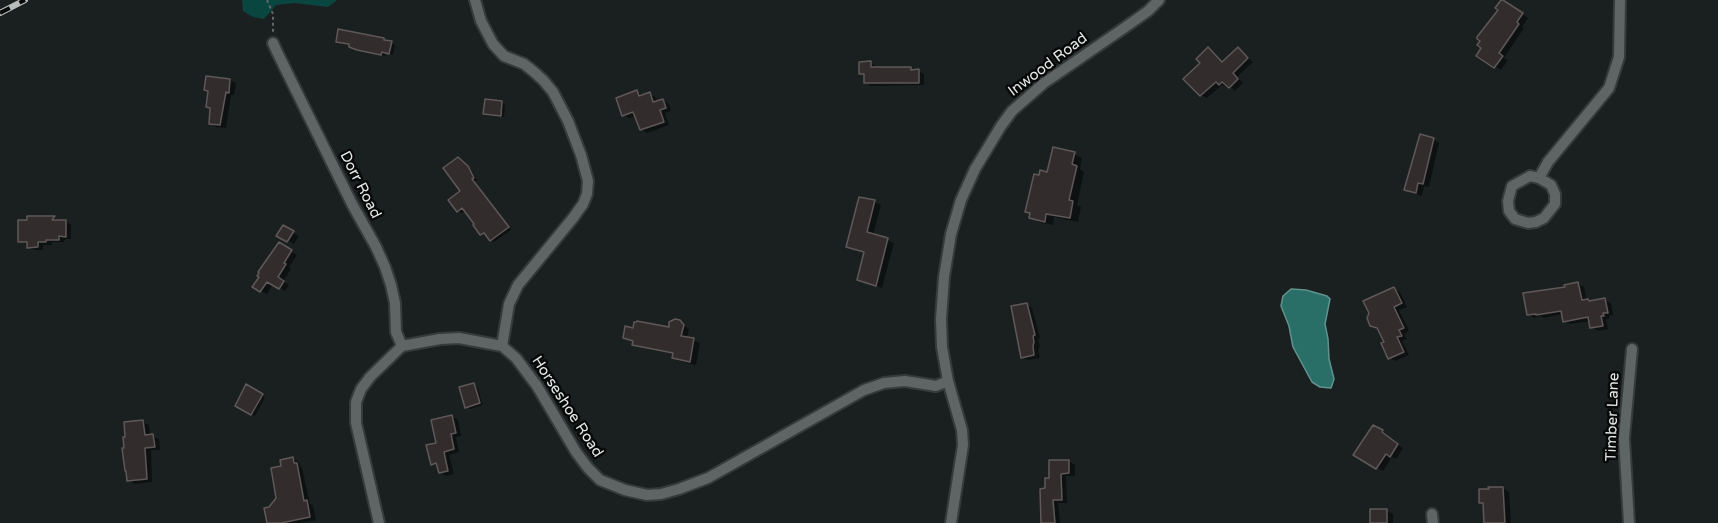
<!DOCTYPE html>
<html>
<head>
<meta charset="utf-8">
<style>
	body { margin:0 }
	canvas { display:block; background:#1a201f }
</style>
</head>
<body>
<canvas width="1718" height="523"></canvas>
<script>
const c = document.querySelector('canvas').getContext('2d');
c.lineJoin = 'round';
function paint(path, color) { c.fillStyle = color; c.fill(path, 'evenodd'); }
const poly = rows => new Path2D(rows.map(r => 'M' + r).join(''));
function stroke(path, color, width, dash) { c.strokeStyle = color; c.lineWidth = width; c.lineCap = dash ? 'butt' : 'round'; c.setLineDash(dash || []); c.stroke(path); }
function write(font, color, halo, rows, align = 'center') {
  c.font = font + ' "Varela Round",sans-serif'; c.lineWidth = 5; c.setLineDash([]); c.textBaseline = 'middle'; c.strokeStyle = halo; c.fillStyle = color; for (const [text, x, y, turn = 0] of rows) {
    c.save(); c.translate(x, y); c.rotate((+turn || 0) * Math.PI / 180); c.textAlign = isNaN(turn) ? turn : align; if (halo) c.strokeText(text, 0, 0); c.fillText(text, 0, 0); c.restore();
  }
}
const green = poly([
	[242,0,337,0,328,7,295,3,276,5,264,19,253,17,243,11]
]);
const water = poly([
	[1291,289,1306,290,1327,296,1330,299,1325,324,1328,339,1329,359,1334,379,1331,388,1320,387,1312,382,1293,347,1289,326,1281,306,1283,296,1291,289]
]);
const shadow = poly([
	[1508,4,1528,18,1522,27,1524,28,1504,58,1508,60,1501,70,1478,55,1500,10],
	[384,40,395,45,393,55,385,53,385,56,362,51,354,49,351,45,337,41],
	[1208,49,1214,53,1223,63,1238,49,1244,53,1253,62,1237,77,1243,83,1235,91,1228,85,1226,87,1222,85,1207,98,1201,95,1202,63],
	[870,63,876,66,876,68,910,68,918,71,924,74,924,85,871,86,865,82,865,76,860,73],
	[230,80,236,83,234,95,231,95,226,128,216,127,210,123,212,109,209,92],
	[637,92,643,96,649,94,655,97,657,102,663,100,669,104,671,111,665,113,669,125,647,133,641,129,636,116,629,118,623,115],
	[502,103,505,105,504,117,488,116,485,113],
	[1434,140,1439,143,1429,187,1424,186,1422,196,1412,193,1406,190],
	[1074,154,1082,158,1080,169,1084,172,1077,205,1081,207,1078,222,1054,217,1053,225,1039,222,1031,217,1048,174],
	[459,158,471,170,477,180,475,182,511,230,494,242,487,235,485,236,481,234,466,210,462,213,458,210,462,192],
	[862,198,875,202,881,205,873,235,894,243,882,288,859,279,866,253,848,246],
	[28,218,54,218,60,221,66,221,71,225,71,239,65,239,64,242,52,242,52,245,43,245,43,250,34,250,28,247,28,245,20,241],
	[284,227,299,236,294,244,278,235],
	[279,244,297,255,289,267,291,269,283,281,289,285,285,291,273,284,267,294,254,287],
	[1578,284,1584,287,1587,301,1590,302,1605,300,1611,303,1613,315,1609,316,1609,319,1606,319,1608,329,1598,331,1592,327,1590,321,1570,324,1564,321,1563,314,1544,318,1541,316,1534,318,1528,314,1566,288],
	[1394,289,1400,292,1407,307,1399,310,1409,331,1404,334,1407,339,1402,341,1409,355,1395,361,1389,357,1385,343,1379,329,1371,325],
	[1026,305,1032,308,1040,338,1038,339,1040,346,1038,350,1040,358,1028,360,1022,357],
	[679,322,689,329,687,338,700,343,696,365,679,361,673,358,674,354,640,347,634,344,634,342,624,338,634,329,670,329],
	[473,384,477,387,483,405,470,409,466,407],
	[247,387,265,397,255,416,237,406],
	[452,416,458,420,461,436,456,437,459,452,449,455,454,474,446,476,440,472,438,467,432,464,438,444],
	[143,422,149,425,150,436,159,439,160,450,151,450,152,482,135,484,129,480],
	[1373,427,1388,435,1387,437,1403,448,1396,459,1392,457,1383,471,1355,454],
	[293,459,299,462,300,466,302,468,310,504,313,505,316,520,301,523,269,523,270,509,277,498,283,467],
	[1069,461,1075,465,1075,476,1066,476,1067,503,1058,503,1060,523,1045,523,1047,490,1051,480],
	[1503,488,1509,492,1511,523,1485,523,1485,504,1481,490],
	[1387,511,1393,514,1393,523,1372,523]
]);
const building = poly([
	[1501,0,1503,0,1523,13,1517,22,1519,24,1499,53,1503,56,1494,68,1476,56,1481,48,1477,45,1480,41,1477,39,1477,37,1498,10,1495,8,1501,0],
	[338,29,384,38,384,40,392,41,389,54,382,52,381,55,357,50,349,47,349,44,336,42,338,29],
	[1208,47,1222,62,1238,47,1248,58,1233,73,1238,79,1229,88,1222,82,1219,85,1216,82,1200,96,1183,79,1200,63,1196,59,1208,47],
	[871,61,871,67,911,67,911,70,919,69,919,83,864,83,864,74,859,74,859,62,871,61],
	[206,76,230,79,229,93,226,92,220,125,209,124,210,108,206,107,208,91,204,90,206,76],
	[637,90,639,96,650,92,653,102,663,99,666,108,660,110,664,122,640,130,633,112,622,116,616,98,637,90],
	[485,99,502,101,501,116,483,114,485,99],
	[1420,134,1434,138,1423,184,1418,183,1416,193,1404,190,1420,134],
	[1053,147,1075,152,1072,164,1077,166,1069,200,1073,201,1070,218,1046,214,1045,222,1029,218,1030,213,1025,212,1034,174,1039,175,1040,170,1047,172,1053,147],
	[458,157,468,166,474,178,472,179,509,227,490,241,484,233,480,235,473,225,474,224,462,208,457,212,448,200,460,191,443,168,458,157],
	[859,197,875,200,867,232,888,238,876,286,857,280,864,252,846,247,859,197],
	[27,216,55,216,52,220,66,220,66,237,59,236,59,240,46,240,46,242,38,242,38,247,27,248,27,242,18,242,18,220,27,220,27,216],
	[283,225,294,231,287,242,276,236,283,225],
	[279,242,292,250,284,263,286,264,278,277,284,281,279,289,267,282,260,292,252,287,259,277,257,276,259,273,258,272,279,242],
	[1578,282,1582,300,1588,299,1589,301,1605,298,1608,313,1603,313,1604,316,1601,316,1603,326,1590,328,1588,317,1563,322,1561,311,1536,315,1536,314,1527,315,1523,293,1565,287,1564,285,1578,282],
	[1394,287,1402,303,1394,307,1404,328,1399,330,1402,336,1397,337,1404,352,1388,359,1381,343,1384,342,1377,328,1370,326,1367,318,1369,313,1363,301,1394,287],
	[1027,303,1035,335,1033,336,1034,342,1033,346,1034,355,1021,358,1011,306,1027,303],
	[675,319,680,320,684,325,681,336,694,338,690,362,672,358,673,353,632,345,633,341,623,338,625,326,633,328,634,322,636,322,637,321,669,327,669,322,675,319],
	[474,383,480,403,465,408,459,387,474,383],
	[246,384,263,394,251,415,235,406,246,384],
	[452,415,456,433,451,434,454,449,444,452,448,471,439,473,436,463,431,465,426,445,436,443,431,420,452,415],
	[143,420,145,435,153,434,155,447,145,448,147,479,127,481,126,471,125,471,122,448,124,448,123,437,125,437,124,422,143,420],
	[1373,425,1383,430,1382,432,1398,444,1390,457,1386,454,1376,469,1353,455,1373,425],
	[293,457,294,463,297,463,304,501,307,500,310,517,281,523,267,523,264,508,269,507,276,498,271,468,281,466,280,460,293,457],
	[1049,460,1069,460,1069,473,1061,474,1062,500,1053,500,1055,523,1041,523,1040,489,1045,488,1045,478,1049,478,1049,460],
	[1488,487,1503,487,1505,523,1484,523,1483,503,1479,503,1479,489,1489,489,1488,487],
	[1370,509,1387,509,1387,523,1370,523,1370,509]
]);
const path = poly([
	[267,0,273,14,273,32]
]);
const street = poly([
	[475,0,481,21,493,44,504,56,524,64,533,71,543,80,553,92,568,121,581,155,588,181,587,194,583,204,573,218,518,285,509,304,502,346],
	[273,43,278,54,352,204,376,247,385,267,391,285,395,303,396,332,402,346],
	[1530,176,1539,178,1551,185,1555,194,1555,204,1544,218,1536,222,1528,223,1515,219,1509,211,1508,201,1512,186,1530,176],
	[1539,178,1548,162,1609,88,1619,57,1620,0],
	[1432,514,1433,523],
	[379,523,356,423,356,402,361,389,370,377,402,346,440,339,459,338,502,346,516,358,537,386,576,452,588,468,600,480,625,490,647,495,661,494,679,489,708,478,864,390,884,383,905,381,936,386,948,381],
	[951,523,963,445,962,430,948,381,942,347,941,319,944,277,951,234,961,200,975,169,1001,126,1012,111,1044,83,1124,28,1148,11,1159,0],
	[1629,523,1624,438,1632,349]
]);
const rail = poly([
	[0,13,25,0]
]);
const streetNames = [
	["Inwood Road",1048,65,-37],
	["Dorr Road",360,185,63],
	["Horseshoe Road",567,407,57],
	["Timber Lane",1613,417,-88]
];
paint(green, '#0a4640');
paint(water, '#296e67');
stroke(water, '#61938d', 1.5);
paint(shadow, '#0007');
paint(building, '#322c2d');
stroke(building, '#5f5858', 1.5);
stroke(street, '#363a3a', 14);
stroke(path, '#626766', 2, [3, 3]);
stroke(street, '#5e6564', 10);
stroke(rail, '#b8bcbb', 6);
stroke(rail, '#070909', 4, [11]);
write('15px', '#e4e8e7', '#070909', streetNames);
</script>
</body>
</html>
